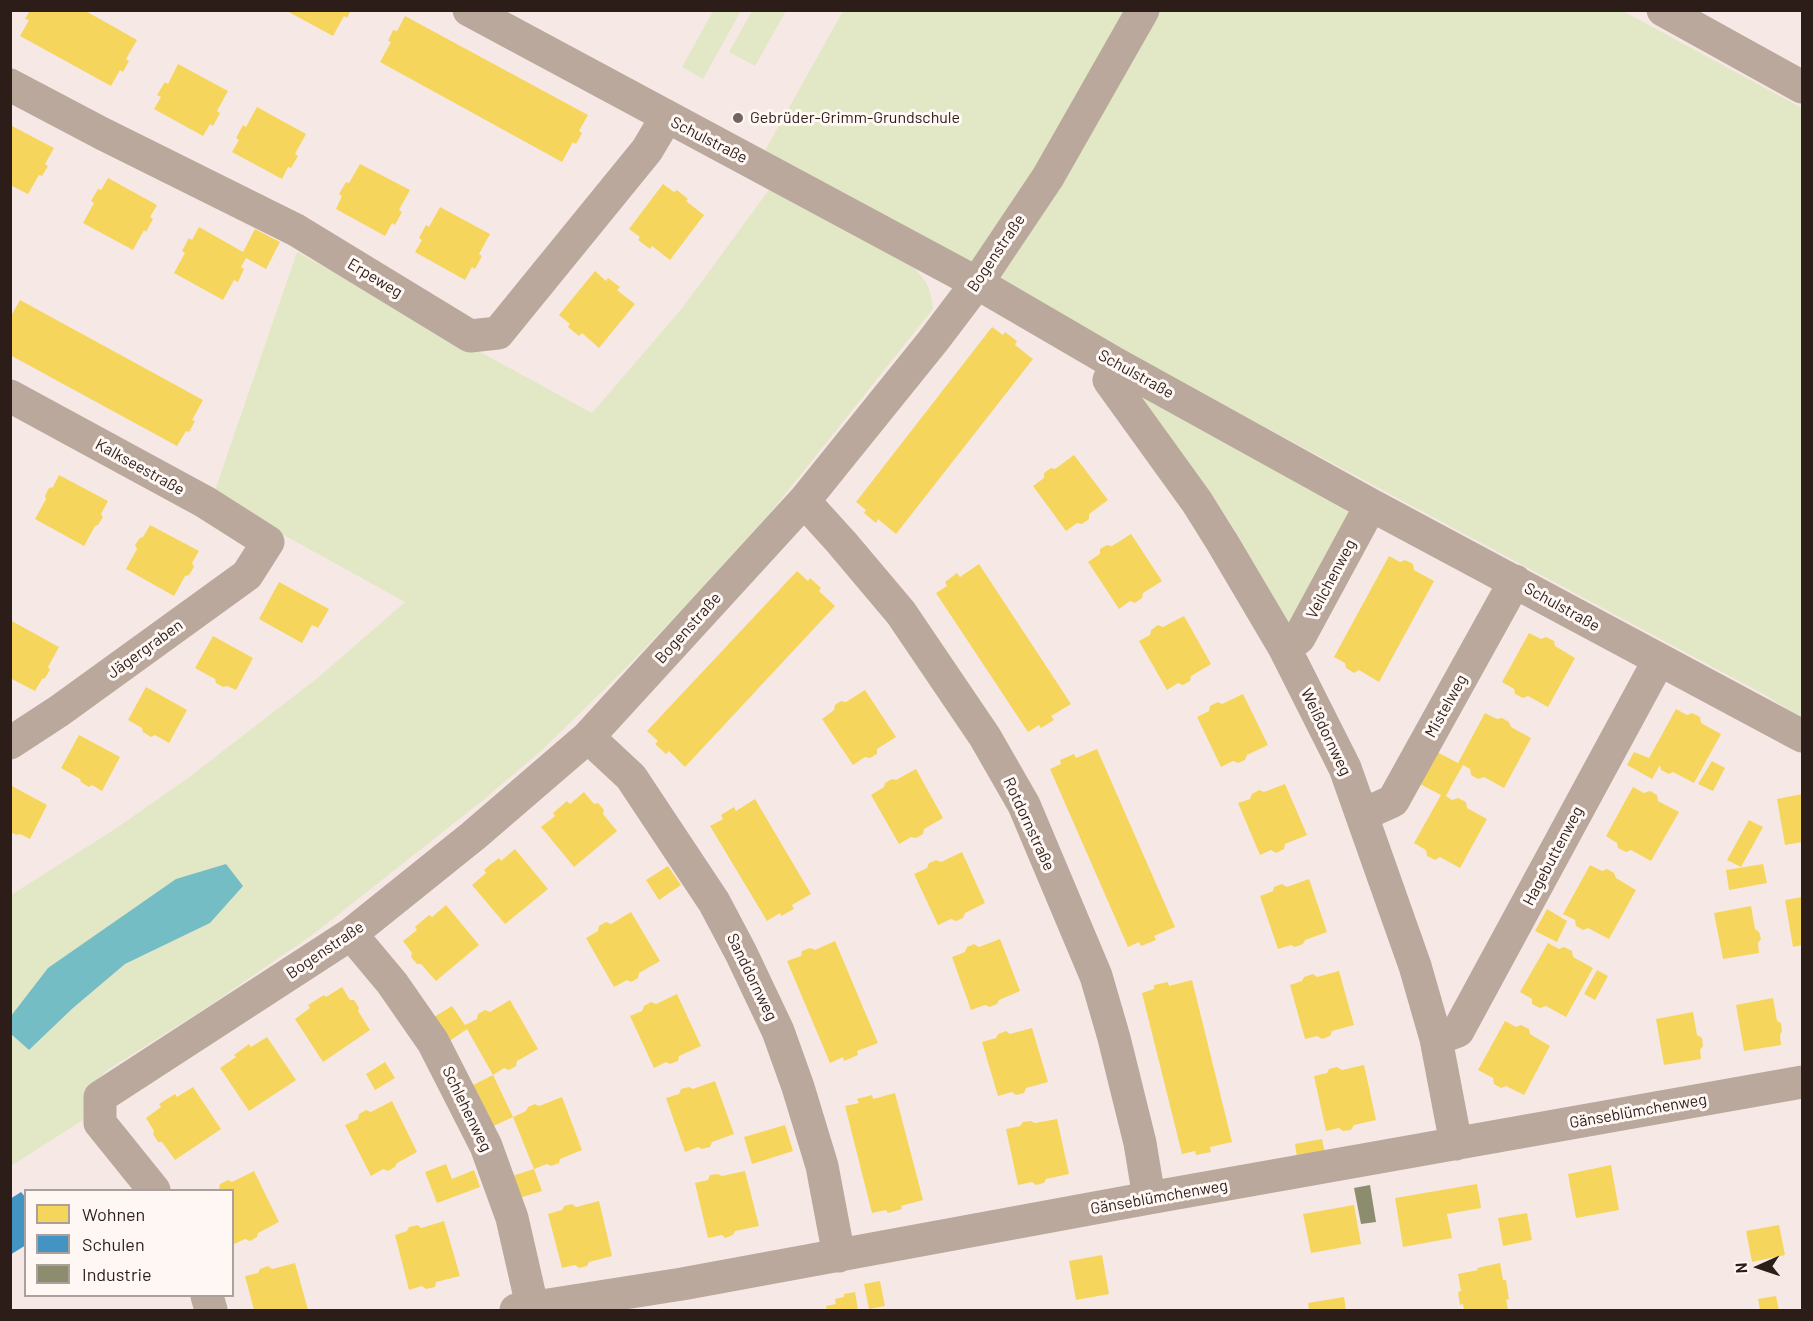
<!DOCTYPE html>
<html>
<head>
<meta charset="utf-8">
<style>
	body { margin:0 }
	#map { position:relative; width:1813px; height:1321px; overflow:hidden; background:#f6e9e5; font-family:Barlow,sans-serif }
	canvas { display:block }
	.frame { position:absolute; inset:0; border:12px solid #2c1d18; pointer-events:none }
	.legend { position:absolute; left:24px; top:1189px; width:210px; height:108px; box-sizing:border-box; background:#fff7f4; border:2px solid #aba09c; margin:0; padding:8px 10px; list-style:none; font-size:18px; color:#2c1d18 }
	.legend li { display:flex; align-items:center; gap:12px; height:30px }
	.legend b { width:30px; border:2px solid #aba09c }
	.north { position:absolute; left:1729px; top:1237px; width:60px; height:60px; -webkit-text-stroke:4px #fff7f4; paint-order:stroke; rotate:267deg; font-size:16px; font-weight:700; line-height:24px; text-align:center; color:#2c1d18 }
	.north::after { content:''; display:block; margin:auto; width:21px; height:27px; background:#2c1d18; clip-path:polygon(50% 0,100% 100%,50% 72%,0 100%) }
</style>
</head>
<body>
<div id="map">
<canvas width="1813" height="1321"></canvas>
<div class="frame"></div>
<ul class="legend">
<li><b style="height:16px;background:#f6d55c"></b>Wohnen</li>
<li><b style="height:16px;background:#4393c3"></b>Schulen</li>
<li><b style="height:16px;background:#8c8c6e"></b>Industrie</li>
</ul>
<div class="north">N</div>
</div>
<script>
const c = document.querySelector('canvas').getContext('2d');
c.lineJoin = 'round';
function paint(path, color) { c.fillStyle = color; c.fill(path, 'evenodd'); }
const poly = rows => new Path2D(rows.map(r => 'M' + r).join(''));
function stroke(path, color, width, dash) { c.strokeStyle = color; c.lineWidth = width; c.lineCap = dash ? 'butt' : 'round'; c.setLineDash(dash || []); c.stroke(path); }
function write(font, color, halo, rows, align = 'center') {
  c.font = font + ' Barlow,sans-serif'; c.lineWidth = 6; c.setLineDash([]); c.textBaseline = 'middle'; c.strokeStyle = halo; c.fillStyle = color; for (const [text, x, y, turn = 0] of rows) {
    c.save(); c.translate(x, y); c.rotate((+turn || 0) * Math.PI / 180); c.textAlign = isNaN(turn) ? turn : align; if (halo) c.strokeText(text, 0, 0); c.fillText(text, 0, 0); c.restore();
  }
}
const green = poly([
	[713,11,741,11,703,79,682,67],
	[752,11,786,11,755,66,729,52],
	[843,11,1623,11,1802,108,1802,718,1765,695,1061,318,762,156],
	[771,187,911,264,926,282,931,295,933,309,771,512,688,603,625,669,541,751,482,801,315,933,209,1006,106,1071,91,1087,86,1099,83,1120,11,1166,11,1034,29,1050,73,1008,125,964,210,923,21,1005,11,1016,11,895,115,829,188,778,320,676,405,602,213,496,297,252,592,413,683,307],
	[1133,386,1345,505,1348,513,1290,627,1228,519]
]);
const water = poly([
	[226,864,243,886,210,923,125,964,73,1008,29,1050,11,1034,11,1016,48,968,176,879]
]);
const homes = poly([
	[30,10,84,10,137,40,126,59,129,61,123,72,120,70,111,86,20,36,29,20,25,19],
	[285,10,351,10,347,18,344,16,333,36],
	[405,16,588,115,579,131,582,133,576,144,573,142,562,162,380,62,391,42,388,41,393,30,397,31],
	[178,64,228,91,217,111,220,113,213,126,210,124,203,136,154,109,161,97,157,95,165,82,168,84],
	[257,107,306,134,295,154,298,156,291,168,288,167,282,179,232,152,239,140,236,138,243,125,246,127],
	[10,125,54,148,45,164,48,166,42,176,39,175,28,194,10,185],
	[360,164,410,190,399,210,402,212,395,225,392,223,385,236,336,209,342,196,339,194,346,182,349,183],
	[108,178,157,205,150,217,153,219,146,232,144,230,133,250,83,223,94,203,91,201,98,189,101,190],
	[663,184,674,192,677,190,688,199,686,201,704,215,670,260,652,246,650,249,638,240,640,237,629,229],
	[440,207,490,234,479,254,482,256,475,269,472,267,465,280,415,252,422,240,419,238,426,225,429,227],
	[199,227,243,252,255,229,280,242,266,269,246,258,241,267,244,269,238,282,234,280,223,300,174,273,185,253,182,251,189,238,192,240],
	[595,271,606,281,608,278,620,287,617,290,635,304,599,348,582,333,579,336,568,327,570,324,559,315],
	[20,300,203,400,192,420,195,421,189,432,186,431,177,446,10,355,10,318],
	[992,327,1003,335,1005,332,1017,341,1015,345,1033,359,896,534,878,519,876,523,864,513,866,510,856,502],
	[1074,455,1108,500,1089,514,1089,519,1082,524,1077,523,1066,531,1033,486,1044,478,1044,473,1051,468,1055,469],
	[59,475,108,501,101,514,103,517,98,525,95,526,84,546,35,519,46,499,45,496,49,488,53,487],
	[150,525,199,551,192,563,194,567,189,575,185,576,174,596,126,569,137,549,135,545,140,538,143,537],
	[1131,534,1162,581,1143,593,1142,598,1135,603,1130,601,1119,609,1088,562,1100,554,1100,549,1107,545,1112,546],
	[1389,556,1400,562,1405,560,1413,564,1414,570,1434,581,1379,682,1359,670,1354,673,1346,668,1345,663,1334,657],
	[979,564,1071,704,1051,716,1054,720,1041,728,1039,725,1028,732,936,593,947,586,945,582,957,573,960,577],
	[797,571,808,581,810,578,821,588,819,591,835,606,685,767,669,751,666,754,655,744,658,741,647,731],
	[279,582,329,609,318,628,312,625,302,643,259,619],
	[1184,616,1211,664,1191,676,1190,681,1183,685,1178,683,1167,690,1139,641,1150,635,1151,630,1158,625,1163,627],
	[10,620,59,647,48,667,50,670,45,678,42,679,35,691,10,678],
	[1529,633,1541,639,1546,637,1554,641,1555,646,1575,658,1548,707,1528,696,1523,698,1515,694,1514,689,1502,682],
	[213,636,253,658,236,690,227,686,223,687,216,683,215,679,195,668],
	[146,687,187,710,169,743,155,735,151,737,143,732,142,728,128,720],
	[865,690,896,737,877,749,877,754,870,758,865,757,853,765,822,719,834,710,835,705,841,701,846,702],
	[1243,694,1268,745,1247,755,1245,760,1238,763,1233,761,1221,767,1197,717,1209,711,1210,706,1218,702,1222,704],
	[1676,709,1687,715,1692,713,1700,717,1701,723,1721,734,1694,783,1673,772,1669,774,1661,770,1660,765,1652,779,1627,765,1634,752,1649,758],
	[1485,713,1497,719,1502,718,1509,722,1511,727,1531,738,1504,788,1484,777,1478,779,1471,775,1470,769,1463,765,1454,781,1446,796,1452,800,1458,798,1466,802,1467,808,1487,819,1460,868,1440,857,1435,860,1427,856,1426,850,1414,843,1441,795,1420,784,1437,752,1458,763],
	[79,735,120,757,102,791,92,785,89,787,81,782,80,779,61,768],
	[1097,749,1175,927,1154,936,1156,940,1141,946,1139,942,1128,947,1050,769,1061,764,1060,760,1074,754,1076,758],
	[1712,761,1725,768,1713,791,1698,784],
	[916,769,943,818,924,829,923,834,916,838,911,837,899,844,871,795,884,787,885,783,892,779,896,780],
	[1285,784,1307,835,1285,844,1284,849,1276,853,1271,850,1260,855,1238,803,1250,799,1252,794,1259,790,1264,792],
	[10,785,47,805,30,839,20,834,17,835,10,832],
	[1633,787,1644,793,1650,791,1657,795,1658,801,1679,812,1651,861,1631,850,1626,852,1618,848,1617,843,1606,836],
	[584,792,594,804,598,803,604,810,603,814,617,831,574,867,541,827,555,816,553,813,567,801,570,804],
	[1802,794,1802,842,1785,845,1777,799],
	[755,799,811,894,792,905,794,909,781,916,780,913,767,921,710,826,723,819,721,815,734,807,736,811],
	[1749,820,1763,827,1741,867,1727,860],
	[515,849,548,889,505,924,472,885,486,873,484,870,491,864,499,858,501,861],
	[962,852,985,903,965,913,963,918,956,921,951,919,938,925,914,874,927,868,929,863,936,860,941,862],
	[1763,864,1767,883,1729,890,1726,870],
	[1590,865,1602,871,1607,869,1614,873,1616,878,1636,890,1609,939,1588,928,1583,930,1576,926,1575,920,1563,914],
	[668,866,681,885,659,900,646,880],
	[1309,879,1327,932,1305,940,1303,944,1295,947,1291,945,1278,949,1260,896,1273,891,1274,887,1282,884,1287,887],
	[1802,897,1802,945,1793,947,1785,900],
	[446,905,479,945,436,981,421,964,417,964,411,957,412,953,403,941,417,930,415,927,429,915,432,917],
	[1751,906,1755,929,1759,932,1761,939,1758,943,1759,953,1723,959,1714,913],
	[1547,909,1567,921,1557,942,1535,931],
	[631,912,660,961,639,973,638,978,631,982,627,980,614,987,586,938,598,931,599,926,606,922,611,924],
	[1000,939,1020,991,999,1000,997,1004,990,1007,985,1005,971,1010,952,957,965,952,967,947,974,944,979,947],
	[835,941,878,1043,857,1051,858,1055,844,1061,843,1057,830,1063,787,961,801,956,802,951,810,948,815,950],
	[1548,943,1559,949,1564,947,1572,951,1573,957,1593,968,1566,1017,1546,1006,1540,1008,1532,1004,1532,999,1520,992],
	[1597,970,1608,976,1595,1000,1584,994],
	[1339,971,1354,1025,1332,1031,1330,1036,1322,1039,1317,1036,1305,1039,1290,985,1302,981,1304,977,1313,974,1317,977],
	[1192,980,1232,1142,1210,1147,1211,1152,1196,1155,1195,1151,1182,1154,1142,993,1154,989,1154,985,1168,982,1169,986],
	[342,987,350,1000,354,1000,359,1008,358,1011,370,1030,323,1062,295,1019,310,1008,308,1005,324,995,326,997],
	[677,994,701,1046,679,1056,678,1061,670,1064,666,1062,654,1068,630,1016,642,1011,644,1006,651,1002,656,1004],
	[1773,998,1777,1021,1781,1023,1782,1031,1780,1035,1781,1045,1744,1051,1736,1005],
	[510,1000,538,1049,517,1061,516,1066,509,1070,504,1068,493,1075,467,1029,445,1044,429,1020,452,1006,465,1025,477,1019,478,1014,485,1010,490,1012],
	[1693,1012,1697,1035,1702,1038,1703,1046,1700,1050,1701,1059,1664,1065,1656,1019],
	[1505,1021,1516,1027,1521,1025,1529,1029,1530,1034,1550,1046,1524,1095,1506,1086,1501,1088,1494,1084,1493,1078,1478,1070],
	[1032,1028,1048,1082,1026,1088,1024,1093,1016,1095,1012,1092,998,1096,982,1042,996,1038,998,1034,1006,1031,1010,1034],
	[267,1037,296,1080,249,1111,220,1068,236,1057,234,1055,249,1044,251,1047],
	[385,1062,395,1078,375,1090,366,1074],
	[1364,1065,1376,1120,1354,1125,1351,1130,1343,1131,1339,1128,1326,1131,1314,1076,1327,1073,1329,1069,1337,1067,1342,1070],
	[493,1075,513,1117,489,1128,469,1087],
	[715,1081,734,1134,712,1142,710,1147,702,1149,698,1147,685,1152,666,1098,679,1094,681,1089,689,1087,693,1089],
	[193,1087,221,1129,175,1160,162,1142,158,1142,153,1134,154,1131,146,1118,161,1107,159,1104,175,1094,177,1097],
	[895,1093,923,1200,901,1206,902,1209,888,1213,886,1210,872,1213,845,1106,859,1103,857,1099,872,1095,873,1099],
	[562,1097,582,1150,560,1159,559,1163,551,1166,547,1164,534,1169,513,1117,526,1111,528,1107,535,1104,539,1106],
	[392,1101,417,1152,397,1163,395,1167,388,1171,383,1169,371,1176,345,1125,358,1119,359,1114,366,1110,371,1112],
	[1057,1119,1069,1174,1046,1179,1044,1183,1036,1185,1032,1182,1018,1185,1006,1129,1020,1126,1023,1122,1031,1121,1035,1123],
	[785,1125,793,1151,752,1164,744,1137],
	[1322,1139,1326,1158,1298,1163,1295,1144],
	[446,1164,452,1179,474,1170,480,1187,437,1203,425,1172],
	[1611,1165,1619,1210,1576,1218,1568,1174],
	[534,1169,542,1191,516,1199,509,1177],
	[254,1171,279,1222,258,1233,257,1237,250,1241,245,1239,232,1245,232,1190,215,1190,219,1189,220,1184,228,1180,232,1182],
	[745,1171,759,1226,735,1231,733,1235,725,1238,722,1235,708,1238,695,1183,708,1180,710,1175,718,1174,722,1176],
	[1477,1184,1481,1208,1447,1214,1452,1238,1403,1247,1395,1198],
	[599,1201,612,1256,589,1262,587,1266,579,1268,575,1265,562,1268,548,1214,562,1210,564,1206,572,1204,576,1207],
	[1354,1205,1361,1244,1311,1253,1303,1214],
	[1527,1213,1532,1240,1503,1246,1498,1218],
	[444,1221,460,1276,436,1282,435,1287,426,1289,422,1286,409,1290,395,1235,407,1231,409,1227,418,1225,421,1228],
	[1779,1225,1785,1255,1752,1262,1746,1231],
	[1102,1255,1109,1294,1076,1300,1069,1261],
	[295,1263,308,1310,254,1310,245,1276,258,1273,260,1269,268,1266,272,1269],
	[1500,1263,1503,1280,1506,1280,1509,1299,1506,1300,1508,1310,1464,1310,1463,1304,1460,1305,1458,1292,1461,1291,1458,1274,1478,1270,1477,1268],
	[880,1281,885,1306,869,1309,864,1284],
	[855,1292,858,1310,827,1310,826,1306,836,1304,835,1299,844,1297,844,1294],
	[1776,1296,1779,1310,1760,1310,1758,1299],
	[1344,1297,1346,1310,1309,1310,1308,1303]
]);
const schools = poly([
	[21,1192,26,1198,26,1245,10,1255,10,1199]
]);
const industry = poly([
	[1370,1185,1376,1222,1361,1224,1354,1188]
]);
const minor = poly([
	[469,10,977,283,1116,364,1371,505,1802,736],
	[1663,10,1802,87],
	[10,85,101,133,296,230,470,336,498,333,647,150,666,118],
	[1116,364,1109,380,1197,502,1222,542,1284,647,1345,768,1415,966,1436,1039,1456,1144],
	[10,396,205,502,268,542,247,575,59,711,10,743],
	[804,501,842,543,901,613,985,737,1024,805,1096,976,1114,1038,1140,1143,1149,1198],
	[1284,647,1299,638,1371,505],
	[588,737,631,777,714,902,741,953,778,1031,798,1087,822,1166,839,1256],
	[1362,815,1393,801,1515,581],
	[351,934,392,983,433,1042,486,1146,512,1218,533,1310],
	[1436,1039,1458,1031,1659,660],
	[154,1190,100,1123,100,1097,351,934,473,836,588,737,804,501,933,341,977,283,1048,177,1143,10],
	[207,1296,211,1310],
	[516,1310,682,1284,1149,1198,1802,1082]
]);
const markers = [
	[738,118,6,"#736460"]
];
const poiNames = [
	["Gebrüder-Grimm-Grundschule",750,118]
];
const streetNames = [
	["Schulstraße",709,140,27],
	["Bogenstraße",996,253,-56],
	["Erpeweg",375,278,31],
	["Schulstraße",1136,374,29],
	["Kalkseestraße",140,467,29],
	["Veilchenweg",1331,579,-62],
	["Schulstraße",1562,607,29],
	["Bogenstraße",688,628,-48],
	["Jägergraben",145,649,-36],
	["Mistelweg",1446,706,-61],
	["Weißdornweg",1326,732,64],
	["Rotdornstraße",1029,824,65],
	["Hagebuttenweg",1553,856,-62],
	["Bogenstraße",325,950,-34],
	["Sanddornweg",752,977,64],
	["Schlehenweg",467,1109,64],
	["Gänseblümchenweg",1638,1111,-10],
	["Gänseblümchenweg",1159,1197,-10]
];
paint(green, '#e2e7c6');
paint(water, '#75bdc4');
paint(homes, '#f6d55c');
paint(schools, '#4393c3');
paint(industry, '#8c8c6e');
stroke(minor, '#baa89d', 33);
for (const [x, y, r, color] of markers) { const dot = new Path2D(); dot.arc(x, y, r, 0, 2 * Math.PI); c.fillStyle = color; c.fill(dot); stroke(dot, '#fff7f4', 2); }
write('16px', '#2c1d18', '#fff7f4', poiNames, 'left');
write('16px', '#2c1d18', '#fff7f4', streetNames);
</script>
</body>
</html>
